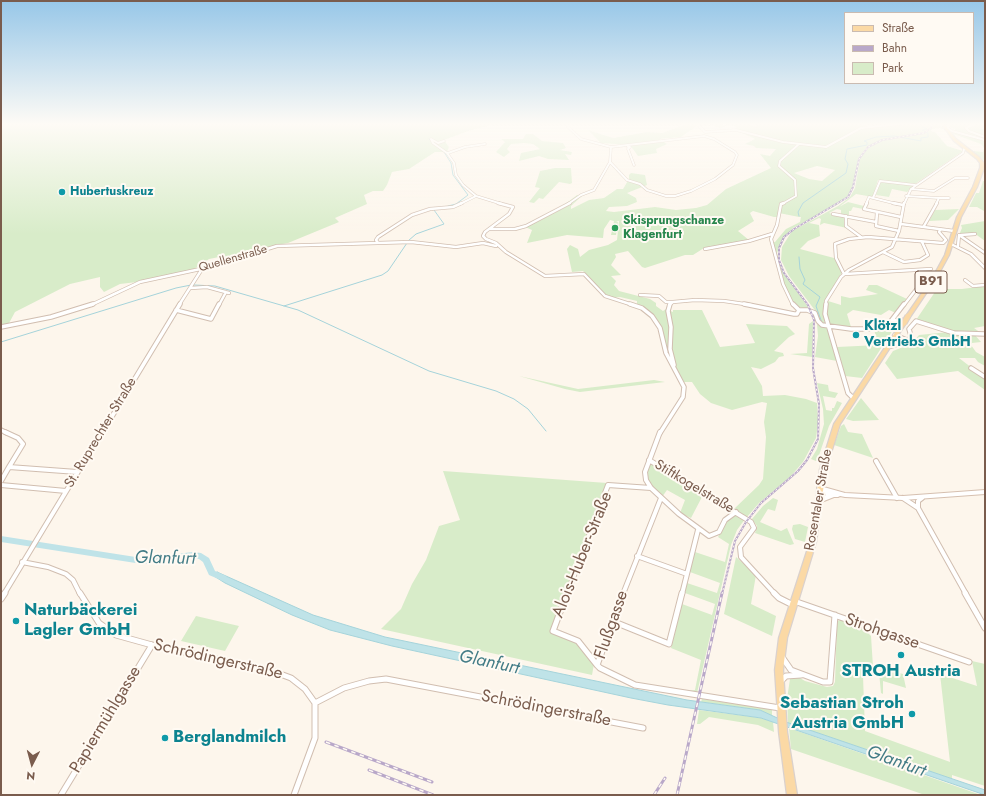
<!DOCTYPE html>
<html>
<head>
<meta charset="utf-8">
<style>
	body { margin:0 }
	#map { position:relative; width:986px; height:796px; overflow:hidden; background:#fdf6ec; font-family:Jost,sans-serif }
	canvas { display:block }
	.frame { position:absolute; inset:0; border:2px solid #7a5c4d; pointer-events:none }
	.legend { position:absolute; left:844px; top:12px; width:130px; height:72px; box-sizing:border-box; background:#fffaf3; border:1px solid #cabbb1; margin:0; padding:5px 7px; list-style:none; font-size:12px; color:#7a5c4d }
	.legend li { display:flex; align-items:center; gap:8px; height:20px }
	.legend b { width:20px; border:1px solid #cabbb1 }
	.north { position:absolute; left:12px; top:744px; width:40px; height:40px; -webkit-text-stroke:3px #fffaf3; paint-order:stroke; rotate:186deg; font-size:11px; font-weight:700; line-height:16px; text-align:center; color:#7a5c4d }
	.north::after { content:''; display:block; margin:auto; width:14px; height:18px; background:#7a5c4d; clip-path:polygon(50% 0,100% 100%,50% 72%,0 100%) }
</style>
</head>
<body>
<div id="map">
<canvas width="986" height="796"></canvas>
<div class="frame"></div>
<ul class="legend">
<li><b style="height:5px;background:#fbd9a5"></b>Straße</li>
<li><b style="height:5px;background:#b9a8c9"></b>Bahn</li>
<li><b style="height:11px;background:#d8ecc9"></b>Park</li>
</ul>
<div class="north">N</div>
</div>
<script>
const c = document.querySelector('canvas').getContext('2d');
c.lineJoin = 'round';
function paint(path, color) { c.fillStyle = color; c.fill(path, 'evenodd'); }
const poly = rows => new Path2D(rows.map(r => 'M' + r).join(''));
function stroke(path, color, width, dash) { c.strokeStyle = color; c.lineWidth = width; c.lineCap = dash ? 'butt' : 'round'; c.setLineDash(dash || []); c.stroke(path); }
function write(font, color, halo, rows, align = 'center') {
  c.font = font + ' Jost,sans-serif'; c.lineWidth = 4; c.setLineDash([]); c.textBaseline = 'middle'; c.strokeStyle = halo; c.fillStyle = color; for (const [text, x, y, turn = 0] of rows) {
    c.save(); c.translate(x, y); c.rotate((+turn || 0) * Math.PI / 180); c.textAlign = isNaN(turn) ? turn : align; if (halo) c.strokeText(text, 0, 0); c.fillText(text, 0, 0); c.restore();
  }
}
const green = poly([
	[1,123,500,123,471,130,444,140,449,147,447,152,435,152,409,169,392,172,387,185,383,191,373,191,364,195,367,204,335,218,339,222,288,243,271,246,231,260,224,256,209,259,194,269,137,282,120,284,104,292,100,287,100,277,70,284,15,312,8,325,1,326],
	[689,123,701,123,681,137,659,139,667,144,656,149,657,153,638,156,630,145,601,143,588,130,613,138,647,132,662,133],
	[705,123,907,123,896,126,909,123,932,123,931,126,926,131,908,136,925,132,932,128,933,123,939,123,944,130,940,128,932,129,931,131,935,132,947,146,963,151,915,184,878,180,873,197,856,194,839,207,848,202,864,206,863,209,853,207,851,211,849,211,849,217,841,215,841,210,837,209,829,213,845,217,844,224,847,228,824,223,820,225,821,219,819,218,809,223,819,225,820,236,808,241,800,249,834,258,842,272,825,301,823,314,825,324,819,322,817,313,789,276,781,260,782,247,792,231,838,206,850,197,855,188,860,159,868,148,881,141,903,137,880,141,866,148,858,159,853,186,847,197,837,205,793,228,782,239,777,253,780,266,810,310,795,306,784,285,771,242,775,242,786,229,800,222,801,217,799,217,779,213,778,217,774,217,753,211,750,213,754,221,738,231,750,241,704,248,693,255,685,255,645,268,642,267,628,251,615,254,616,257,611,265,621,275,611,276,616,281,614,285,619,291,650,299,656,303,656,306,663,311,666,309,673,312,673,310,702,310,720,347,755,343,746,324,787,326,795,334,789,337,774,351,783,353,784,356,779,357,775,362,761,369,751,367,762,386,763,396,785,395,806,399,817,403,818,423,816,438,803,462,791,476,759,503,747,517,736,511,735,508,759,485,763,479,766,437,764,422,767,403,762,402,732,410,711,403,700,394,692,382,684,382,667,352,661,328,649,311,637,304,637,301,620,297,611,298,604,294,583,271,572,272,567,249,570,245,578,249,580,257,589,250,608,245,617,240,619,221,616,221,618,222,616,235,611,235,614,221,610,220,604,229,603,238,567,235,527,243,532,230,523,226,560,208,577,195,582,196,571,206,571,209,589,200,604,198,617,189,623,189,629,179,629,175,631,173,645,175,647,185,627,193,636,198,637,202,627,206,609,207,606,211,614,212,655,207,676,210,696,208,707,205,726,189,771,168,760,154,770,156,776,149,756,148,754,146,745,144,755,139,738,131,735,126,722,124,725,127,720,128],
	[817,166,835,170,822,181,809,179,794,173],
	[951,123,985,123,984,127,981,128,985,129,985,138,964,133,985,139,985,161,973,151,983,152,984,148,981,144,951,133,948,130,952,131,956,129,948,127],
	[526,134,533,134,542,141,563,143,566,148,560,150,572,152,571,155,565,154,569,160,548,159,539,156,519,161,521,153,540,149,533,144,524,143,511,144,507,149,510,152,504,157,496,152,505,142,501,139,523,139],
	[555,168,571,168,572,183,570,184,559,182,543,199,539,198,534,203,529,202,540,188,535,187,540,171],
	[983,181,985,181,985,211,984,211,977,207,969,207,976,193,979,193],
	[880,182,911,185,913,186,907,192,892,189,889,197,876,195],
	[959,209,948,220,929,221,935,210],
	[985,221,985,241,974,233,959,235,962,228,961,225],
	[869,285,877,285,907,299,896,313,889,310,881,315,853,310,847,314,851,327,829,324,826,308,828,301,841,305,841,296,850,298,878,294,866,290],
	[985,286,985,326,974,328,981,333,956,332,916,320,937,289,962,289],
	[813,321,812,357,790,354,807,353,809,324],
	[893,322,898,322,862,378,845,376,837,347,879,345,874,330],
	[817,324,827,328,837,361,815,357,818,336],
	[949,332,974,334,981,342,972,343,971,345,976,352,985,357,985,366,978,362,975,358,959,358,985,378,985,390,958,371,897,379,885,363,893,351,911,344,919,335],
	[519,376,578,389,654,380,665,382,580,392,565,389],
	[817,383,828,385,829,391,838,393,835,398,823,396,826,410,832,411,832,408,834,408,837,401,842,403,829,426,817,461,816,461,811,459,817,449,824,424,823,409],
	[861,398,879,420,853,421,846,419],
	[844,424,848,432,862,434,873,458,834,445,841,426],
	[652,464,703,495,691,518,680,513,685,500,667,490,662,497,651,487,646,475,650,465],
	[443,471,607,483,550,632,569,638,577,643,594,664,592,675,381,629,401,609,412,584,426,560,439,526,460,520],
	[773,498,778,500,775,511,768,509,760,522,781,531,787,528,794,544,790,545,755,533,757,526,752,519,763,506],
	[734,515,745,519,737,530,731,545,697,693,687,691,695,690,701,660,671,648,682,604,712,615,715,604,685,593,687,583,717,593,720,583,690,572,695,552,725,562,729,544,718,537,728,520],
	[800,524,808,527,805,542,795,539,792,529,793,525],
	[736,557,756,575,751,604,776,616,772,636,724,614],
	[196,616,239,626,225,651,181,641],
	[841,620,863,628,871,636,873,667,869,673,863,676,865,731,950,762,940,674,977,686,972,661,985,664,985,786,952,775,952,779,788,723,787,699,790,679,793,677,800,678,805,681,827,687,833,686,835,682,837,621],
	[882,668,903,674,906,688,883,681,883,694,881,693,879,672],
	[702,699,772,709,772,716,760,710,701,702],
	[699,710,761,718,773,722,774,732,758,725,709,717,700,724,697,724],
	[789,728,981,795,925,795,791,749]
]);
const water = poly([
	[217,572,313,615,385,637,687,700,760,710,786,722,985,790,985,795,761,718,668,705,631,698,392,646,330,630,292,615,225,583,214,576,217,572]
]);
const stream = poly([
	[980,130,985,130],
	[429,139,444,152,451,163,453,175,468,195,456,204,448,206],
	[799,216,798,212,803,203,846,173,848,164,845,159,847,149,867,145,867,142,864,141,876,137,894,136,921,141,921,138,928,137,928,133,922,130,927,129,917,124,920,123],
	[408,241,416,234,444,224,434,210],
	[799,257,800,269,805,280,803,284,820,297,816,306,822,323],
	[194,285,215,286,298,310,429,371,496,391,514,399,528,409,546,431],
	[284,306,382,275,388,271,407,243],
	[1,342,176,288,191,285]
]);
const river = poly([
	[1,536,142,558,193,552,201,553,209,558,215,571,226,576,227,578,226,580,223,581,209,575,203,562,199,559,193,558,142,564,1,542,1,536]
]);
const minorFar4 = poly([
	[567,123,568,127,581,139,611,147],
	[696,123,705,132],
	[748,123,756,126],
	[835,123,848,123],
	[862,123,872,127],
	[948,124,957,123],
	[985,124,977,123,966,128,969,131,985,137],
	[949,125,948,128,952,131,985,140],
	[705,132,736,130,783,142,826,147,861,128,908,123],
	[444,141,438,143,431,139,433,143,447,153,454,163,456,175,463,185,476,196,502,204],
	[611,147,704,136],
	[628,147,630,147,628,149,634,165],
	[448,153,465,147,485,144],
	[610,162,627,180,640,184,647,190,666,196,675,196,691,191,715,179,733,165,737,155,735,152,714,139,704,136],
	[911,189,934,191,955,178,968,178],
	[906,196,939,198],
	[873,198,880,181,915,185],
	[460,204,476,196],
	[568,204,581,195,594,190,610,162,611,147],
	[782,204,796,196,795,180,779,166,780,161,799,144],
	[866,204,869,197,897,204],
	[904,204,911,189,963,153,964,149,966,149],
	[936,204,939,198,949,198]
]);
const minorFar3 = poly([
	[498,203,513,207,509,214,485,232,483,236,486,239,496,243,506,252,545,276,584,274,605,296,633,305],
	[784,203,781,204,777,225,771,239,783,284,793,305],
	[867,203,864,209,901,217],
	[893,203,903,205],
	[877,213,876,226,899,231],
	[833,214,876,222],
	[846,216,846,226,861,237],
	[901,224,954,231],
	[924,226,937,203],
	[490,229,515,229,526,226,570,203],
	[959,235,985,253],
	[961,235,975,234],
	[378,243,376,240,378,237,412,215,430,209,453,207,462,203],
	[951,244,971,254,985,268],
	[958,246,959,235],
	[705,249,749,241,772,234],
	[883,252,904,262,920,260,928,255,922,242],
	[844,274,836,258,835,244,849,239,868,237,943,243,946,240,939,232,940,230],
	[845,274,931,269],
	[965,280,973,286,985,285],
	[191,288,207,287,229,293],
	[640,295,659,296,666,302,672,302],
	[91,305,140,282,205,268,277,246,411,242,456,247,483,243,496,246],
	[179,305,202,269],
	[219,305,226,292],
	[669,305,673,302,695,300,724,301,751,305],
	[826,305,826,301,841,277,849,270,892,247,899,231,904,203],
	[904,305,921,283,929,278]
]);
const minorFar2 = poly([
	[630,304,642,308,652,316,660,328,666,353,684,387,683,397,660,433],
	[670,304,668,311,671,327,670,349,674,365],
	[744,304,794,314,797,314,799,310,807,310,815,313,818,321,822,325,851,329,877,329,891,321,901,320],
	[793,304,799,310],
	[826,304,825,314,848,393,853,398],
	[176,310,211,319,219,304],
	[891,321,904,304],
	[1,327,51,317,93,304],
	[895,335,909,341],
	[887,347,909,341,911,336,909,329,916,321,954,333,985,334],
	[971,368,985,377],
	[1,430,7,433],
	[102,433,180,304]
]);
const minorFar1 = poly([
	[5,432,18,438,23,444,9,467,77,472],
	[660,432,645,472,646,480,651,488,679,514,709,536,719,532,725,520,736,512],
	[649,460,751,522,754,528,740,547,741,557,775,594],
	[876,461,897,498],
	[1,481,9,467],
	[1,485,66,491],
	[903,498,918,508,966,594],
	[918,508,918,501,922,498],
	[637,556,687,574],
	[22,562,48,567,66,574,73,580,80,594],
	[4,594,102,432],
	[567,594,608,485,651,488],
	[623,594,661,498],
	[682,594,698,530]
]);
const minor = poly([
	[80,593,99,623,116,635,152,645,272,671,291,678,305,689,315,703,344,688,369,681,386,679,643,728],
	[567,593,553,631,578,641,597,665],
	[623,593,597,665,600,668,635,685,780,708],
	[774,593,779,598,793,605],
	[965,593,985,628],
	[1,599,5,593],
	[794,601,969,662],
	[612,621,669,644,682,593],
	[782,657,791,670,823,682,830,682,835,615],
	[781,681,786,676,801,675],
	[61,795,152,645],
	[294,795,315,738,315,703]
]);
const secondary = poly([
	[949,123,951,123,947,129,945,129,945,128,949,123],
	[818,486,820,486,845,493,903,496,985,490,985,494,903,500,845,497,840,496,838,497,834,497,819,503,817,503,816,501,817,499,826,495,818,490,817,488,818,486]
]);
const primary = poly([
	[941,123,943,123,956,139,979,157,984,163,984,168,977,187,961,217,949,255,937,277,910,317,908,317,906,316,933,277,945,255,957,217,973,187,980,168,980,163,977,159,954,141,941,123],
	[902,322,904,322,906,323,840,424,826,469,816,542,787,638,783,670,787,732,797,795,787,795,779,732,775,670,779,638,810,542,820,469,834,424,902,322]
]);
const railFar1 = poly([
	[722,594,735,541,746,522,761,503,798,471,807,460,818,439,819,404,813,368,814,320,808,305,784,273,779,260,779,248,784,237,794,229,848,197,853,187,859,159,868,147,882,140,924,133,931,128,932,123]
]);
const rail = poly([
	[326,742,432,782],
	[369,770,433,795],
	[654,795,665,778],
	[677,795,722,593]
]);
const primaryBridge = poly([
	[904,323,908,316]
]);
const markers = [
	[62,192,4,"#0f9aa8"],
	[615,228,4,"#2e9e5b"],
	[856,335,4,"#0f9aa8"],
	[16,621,4,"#0f9aa8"],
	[901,655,4,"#0f9aa8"],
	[912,714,4,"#0f9aa8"],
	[165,738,4,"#0f9aa8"]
];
const farCulturenames = [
	["Hubertuskreuz",70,192]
];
const farLeisurenames = [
	["Skisprungschanze",623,221],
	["Klagenfurt",623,235]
];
const farStreetnames = [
	["Quellenstraße",233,259,-16]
];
const shields = [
	[931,282,32]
];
const shieldNames = [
	["B91",931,282]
];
const cultureNames = [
	["Klötzl",864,327],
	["Vertriebs GmbH",864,343]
];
const streetNames = [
	["St. Ruprechter Straße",101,433,-59],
	["Stiftkogelstraße",694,487,31],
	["Rosentaler Straße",819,500,-80]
];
const nearStreetnames = [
	["Alois-Huber-Straße",583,555,-68],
	["Flußgasse",612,625,-71],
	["Strohgasse",882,632,19],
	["Schrödingerstraße",218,660,13],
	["Schrödingerstraße",546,709,11],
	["Papiermühlgasse",106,720,-59]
];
const nearCulturenames = [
	["Naturbäckerei",24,611],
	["Lagler GmbH",24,631],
	["STROH Austria",901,672,"center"],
	["Sebastian Stroh",904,704,"right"],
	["Austria GmbH",904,724,"right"],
	["Berglandmilch",173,738]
];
const nearWaternames = [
	["Glanfurt",165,559,1],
	["Glanfurt",489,663,12],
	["Glanfurt",896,762,20]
];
paint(green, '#d8ecc9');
paint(water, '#bfe3e8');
stroke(water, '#a5d3da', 1);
stroke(stream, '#a5d3da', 1);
paint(river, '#bfe3e8');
stroke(minorFar4, '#d1beb0', 3);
stroke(minorFar3, '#d1beb0', 4);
stroke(minorFar2, '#d1beb0', 5.5);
stroke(minorFar1, '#d1beb0', 6);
stroke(minor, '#d1beb0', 7);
stroke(secondary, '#d6c0b0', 2);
stroke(primary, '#dad1cd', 2.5);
stroke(minorFar4, '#fff', 2);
stroke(minorFar3, '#fff', 2.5);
stroke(minorFar2, '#fff', 3.5);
stroke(minorFar1, '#fff', 4);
stroke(minor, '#fff', 5);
paint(secondary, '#fff');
paint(primary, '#fbd9a5');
stroke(railFar1, '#b9a8c9', 2);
stroke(rail, '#b9a8c9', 3);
stroke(railFar1, '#fffaf3', 1, [2]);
stroke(rail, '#fffaf3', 1.5, [4.5]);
stroke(primaryBridge, '#dad1cd', 7, []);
stroke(primaryBridge, '#fbd9a5', 5);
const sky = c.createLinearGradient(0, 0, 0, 234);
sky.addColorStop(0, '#97c7e8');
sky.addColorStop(0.53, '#fefbf6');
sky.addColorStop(1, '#fefbf600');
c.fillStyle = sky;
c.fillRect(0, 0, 986, 234);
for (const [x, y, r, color] of markers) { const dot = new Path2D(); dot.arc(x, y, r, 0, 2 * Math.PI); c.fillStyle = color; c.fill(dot); stroke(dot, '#fffaf3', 1.5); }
write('bold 12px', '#0d838f', '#fffaf3', farCulturenames, 'left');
write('bold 12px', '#27864d', '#fffaf3', farLeisurenames, 'left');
write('12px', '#7a5c4d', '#fffaf3', farStreetnames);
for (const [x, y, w] of shields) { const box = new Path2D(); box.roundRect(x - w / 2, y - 11, w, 22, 3); c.fillStyle = '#fffaf3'; c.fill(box); stroke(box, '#7a5c4d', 1); }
write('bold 13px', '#7a5c4d', null, shieldNames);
write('bold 14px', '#0d838f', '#fffaf3', cultureNames, 'left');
write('14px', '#7a5c4d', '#fffaf3', streetNames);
write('17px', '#7a5c4d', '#fffaf3', nearStreetnames);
write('bold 17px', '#0d838f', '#fffaf3', nearCulturenames, 'left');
write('italic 18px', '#437c86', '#fffaf3', nearWaternames);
</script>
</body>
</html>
